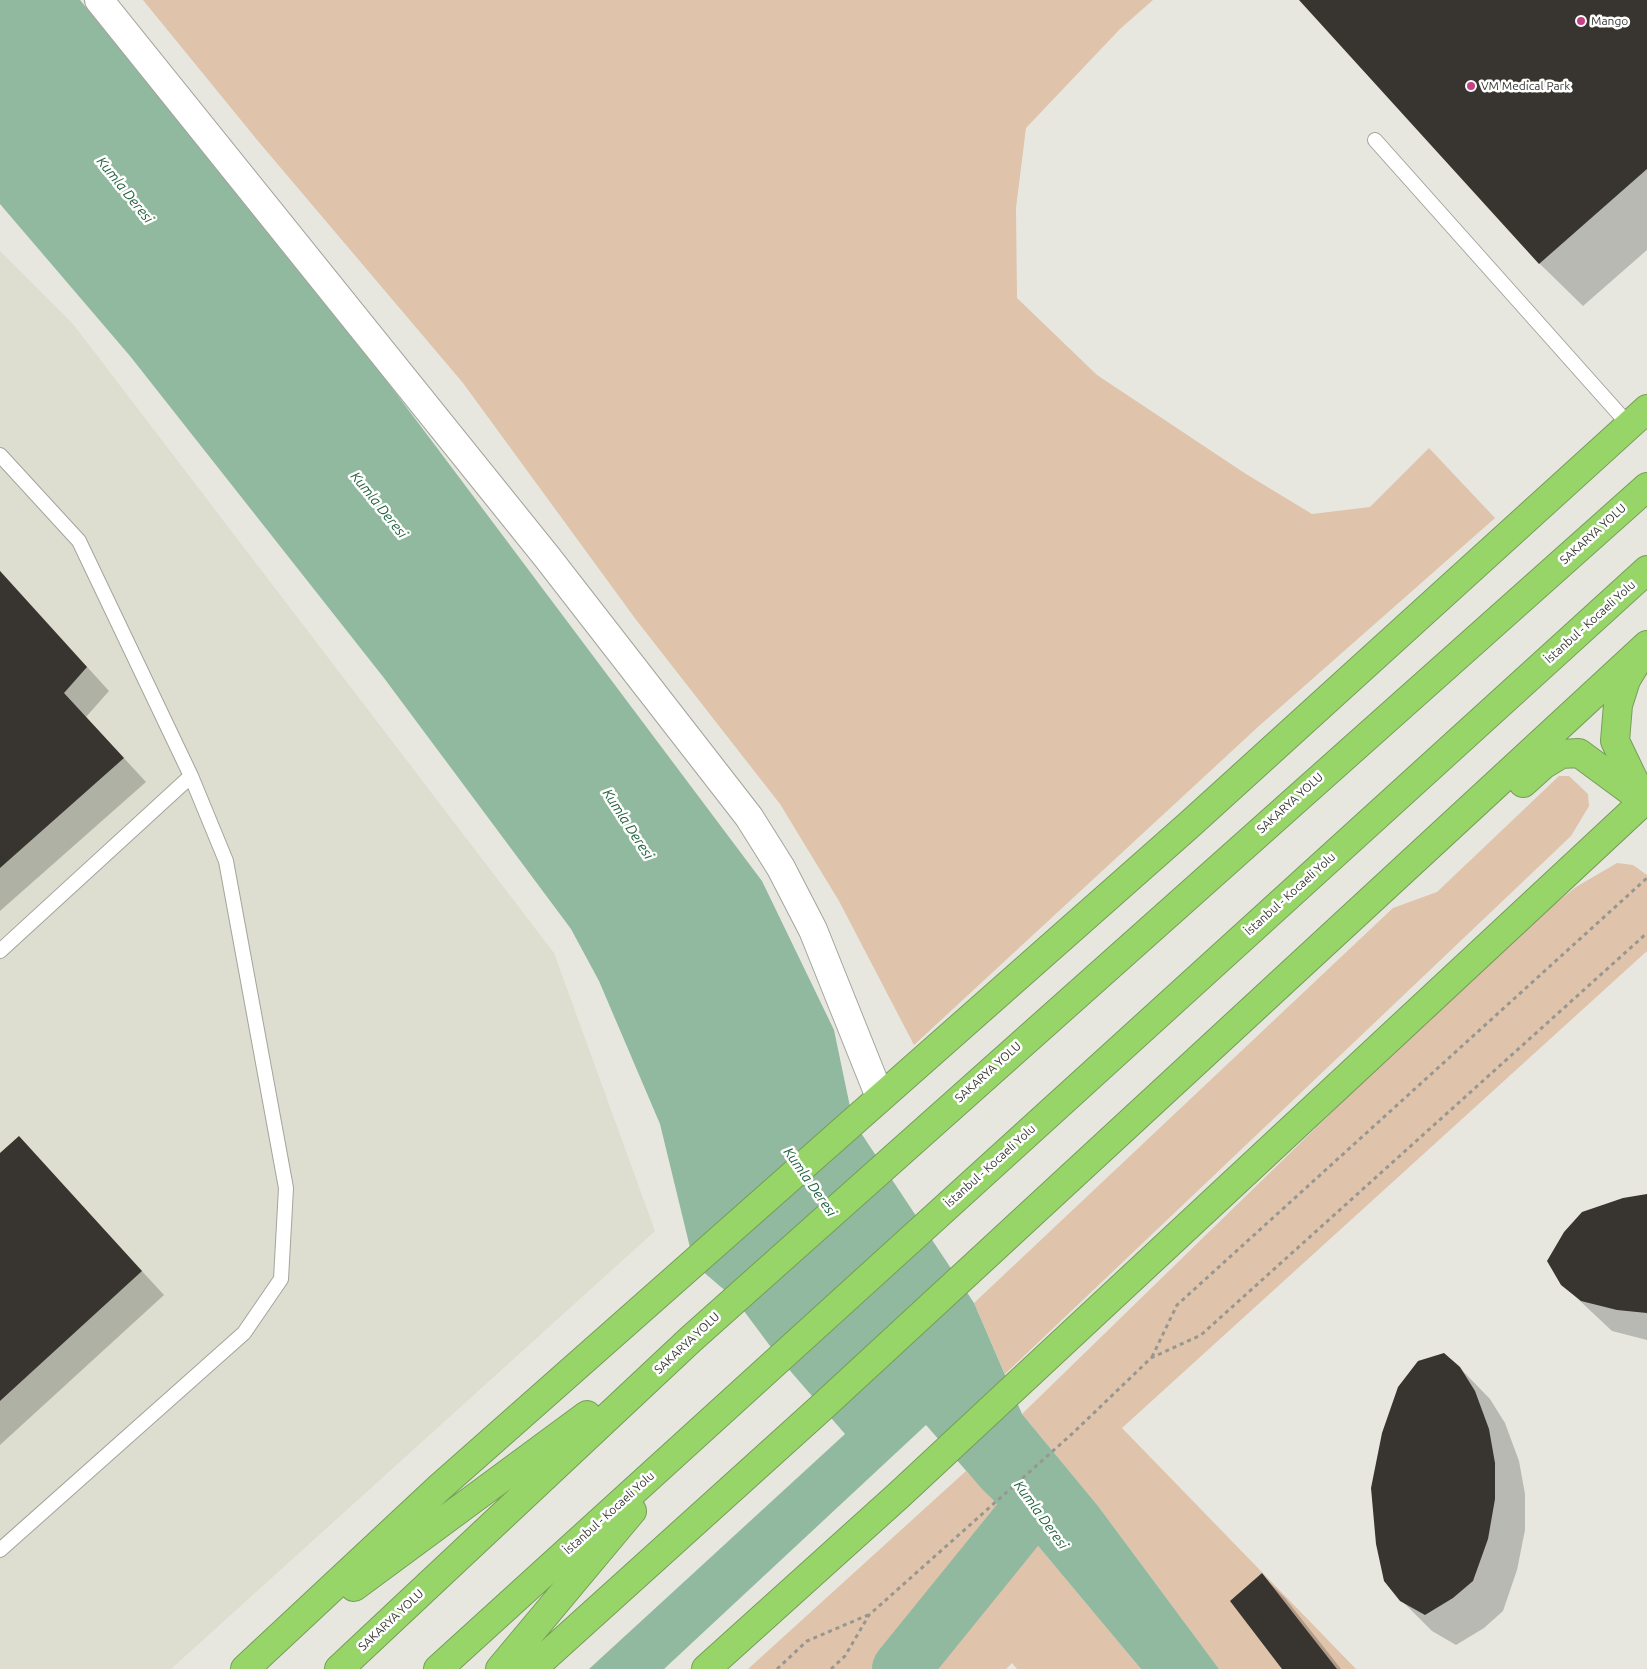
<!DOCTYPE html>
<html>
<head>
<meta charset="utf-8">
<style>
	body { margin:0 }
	canvas { display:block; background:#e7e7e0 }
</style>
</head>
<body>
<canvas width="1647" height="1669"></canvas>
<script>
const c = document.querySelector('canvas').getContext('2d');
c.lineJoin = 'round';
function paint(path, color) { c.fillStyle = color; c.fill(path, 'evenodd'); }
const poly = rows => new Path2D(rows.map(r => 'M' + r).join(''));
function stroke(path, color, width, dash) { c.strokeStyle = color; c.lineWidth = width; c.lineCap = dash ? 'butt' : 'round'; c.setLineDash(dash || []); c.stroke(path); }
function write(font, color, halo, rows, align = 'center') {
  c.font = font + ' Ubuntu,sans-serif'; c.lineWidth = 5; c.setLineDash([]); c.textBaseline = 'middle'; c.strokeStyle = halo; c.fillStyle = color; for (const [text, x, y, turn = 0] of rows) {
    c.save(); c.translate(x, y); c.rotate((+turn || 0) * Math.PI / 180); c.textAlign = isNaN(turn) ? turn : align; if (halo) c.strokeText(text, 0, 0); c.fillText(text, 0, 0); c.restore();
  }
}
const built = poly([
	[0,251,73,324,554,953,655,1231,171,1669,0,1669]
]);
const green = poly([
	[143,0,1153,0,1120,29,1026,128,1016,208,1017,298,1097,375,1246,474,1312,514,1370,507,1429,448,1495,518,1259,726,914,1045,839,901,780,804,637,621,463,383,258,141],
	[1559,776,1569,776,1588,794,1589,806,1571,836,1005,1374,974,1303,1393,908,1437,892],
	[1617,863,1633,865,1647,875,1647,951,1122,1428,1356,1669,1219,1669,1098,1506,1022,1414,1364,1081,1546,911,1576,887],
	[966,1471,1029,1535,1141,1669,1017,1669,1012,1663,1006,1669,748,1669]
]);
const water = poly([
	[0,0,80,0,320,292,762,881,834,1030,853,1121,974,1303,1022,1414,1098,1506,1219,1669,1141,1669,1029,1535,983,1490,926,1425,664,1669,589,1669,845,1434,779,1358,735,1299,694,1264,660,1124,599,981,571,929,384,678,130,356,0,204]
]);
const shadow = poly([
	[1301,0,1647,0,1647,250,1583,306,1539,263],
	[0,571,109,691,86,717,146,782,0,911],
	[19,1138,164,1295,0,1445,0,1155],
	[1647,1195,1647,1340,1612,1331,1562,1284],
	[1460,1368,1490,1399,1505,1423,1519,1461,1525,1494,1525,1530,1517,1570,1503,1611,1484,1628,1456,1645,1432,1631,1401,1600],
	[1262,1575,1285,1598,1341,1669,1284,1669]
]);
const river = poly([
	[901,1669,1033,1506]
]);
const building = poly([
	[1299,0,1647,0,1647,169,1539,264],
	[0,571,87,667,64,693,124,758,0,868],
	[19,1136,142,1271,0,1401,0,1153],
	[1647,1194,1647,1313,1617,1310,1581,1301,1561,1285,1547,1261,1564,1232,1582,1212,1623,1198],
	[1444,1353,1460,1367,1475,1391,1489,1429,1495,1463,1495,1499,1488,1539,1473,1581,1453,1598,1425,1615,1400,1601,1384,1581,1376,1544,1371,1488,1382,1433,1398,1387,1418,1361],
	[1262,1573,1337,1669,1282,1669,1230,1601]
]);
const path = poly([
	[1152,1357,1177,1305,1647,878],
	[777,1669,807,1641,868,1615],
	[831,1669,845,1656,869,1615,1073,1433,1151,1358,1201,1335,1647,933]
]);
const lane = poly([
	[1375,140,1629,425],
	[0,455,79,541,191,776,226,861,286,1188,281,1279,244,1333,0,1550],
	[0,951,191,776]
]);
const street = poly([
	[99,0,547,557,749,817,781,868,813,930,880,1097]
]);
const highway = poly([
	[1636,663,1626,680,1618,705,1615,741,1641,795],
	[1523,783,1543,765,1561,754,1579,753,1644,801],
	[354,1587,587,1415],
	[245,1669,440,1487,1189,825,1647,409],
	[339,1669,691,1339,1647,487],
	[438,1669,1647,570],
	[500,1669,632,1511],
	[532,1669,822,1407,1647,645],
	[706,1669,899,1495,1644,801]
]);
const markers = [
	[1581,21,5,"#c54185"],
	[1471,86,5,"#c54185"]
];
const poiNames = [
	["Mango",1591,21],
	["VM Medical Park",1481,86]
];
const streetNames = [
	["SAKARYA YOLU",1593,534,-42],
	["İstanbul - Kocaeli Yolu",1590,622,-42],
	["SAKARYA YOLU",1290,803,-42],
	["İstanbul - Kocaeli Yolu",1290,894,-42],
	["SAKARYA YOLU",988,1072,-42],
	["İstanbul - Kocaeli Yolu",990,1166,-42],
	["SAKARYA YOLU",687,1343,-43],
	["İstanbul - Kocaeli Yolu",609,1513,-42],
	["SAKARYA YOLU",391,1620,-43]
];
const waterNames = [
	["Kumla Deresi",125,190,51],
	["Kumla Deresi",379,505,51],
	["Kumla Deresi",628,824,57],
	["Kumla Deresi",810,1182,55],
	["Kumla Deresi",1041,1515,54]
];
paint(built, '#dddecf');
paint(green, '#dfc3ab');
paint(water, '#90b99f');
paint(shadow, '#0003');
stroke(river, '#90b99f', 58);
paint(building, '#383530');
stroke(lane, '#a4a49d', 16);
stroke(street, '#a4a49d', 30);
stroke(highway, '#759e57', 30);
stroke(path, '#979792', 3, [4, 4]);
stroke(lane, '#fff', 14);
stroke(street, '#fff', 28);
stroke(highway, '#97d569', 28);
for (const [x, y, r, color] of markers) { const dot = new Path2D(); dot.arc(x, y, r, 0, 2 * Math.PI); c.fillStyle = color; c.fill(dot); stroke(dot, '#fffffe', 2); }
write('12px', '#373835', '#fffffe', poiNames, 'left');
write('12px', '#373835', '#fffffe', streetNames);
write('italic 14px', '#206240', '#fffffe', waterNames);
</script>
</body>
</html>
